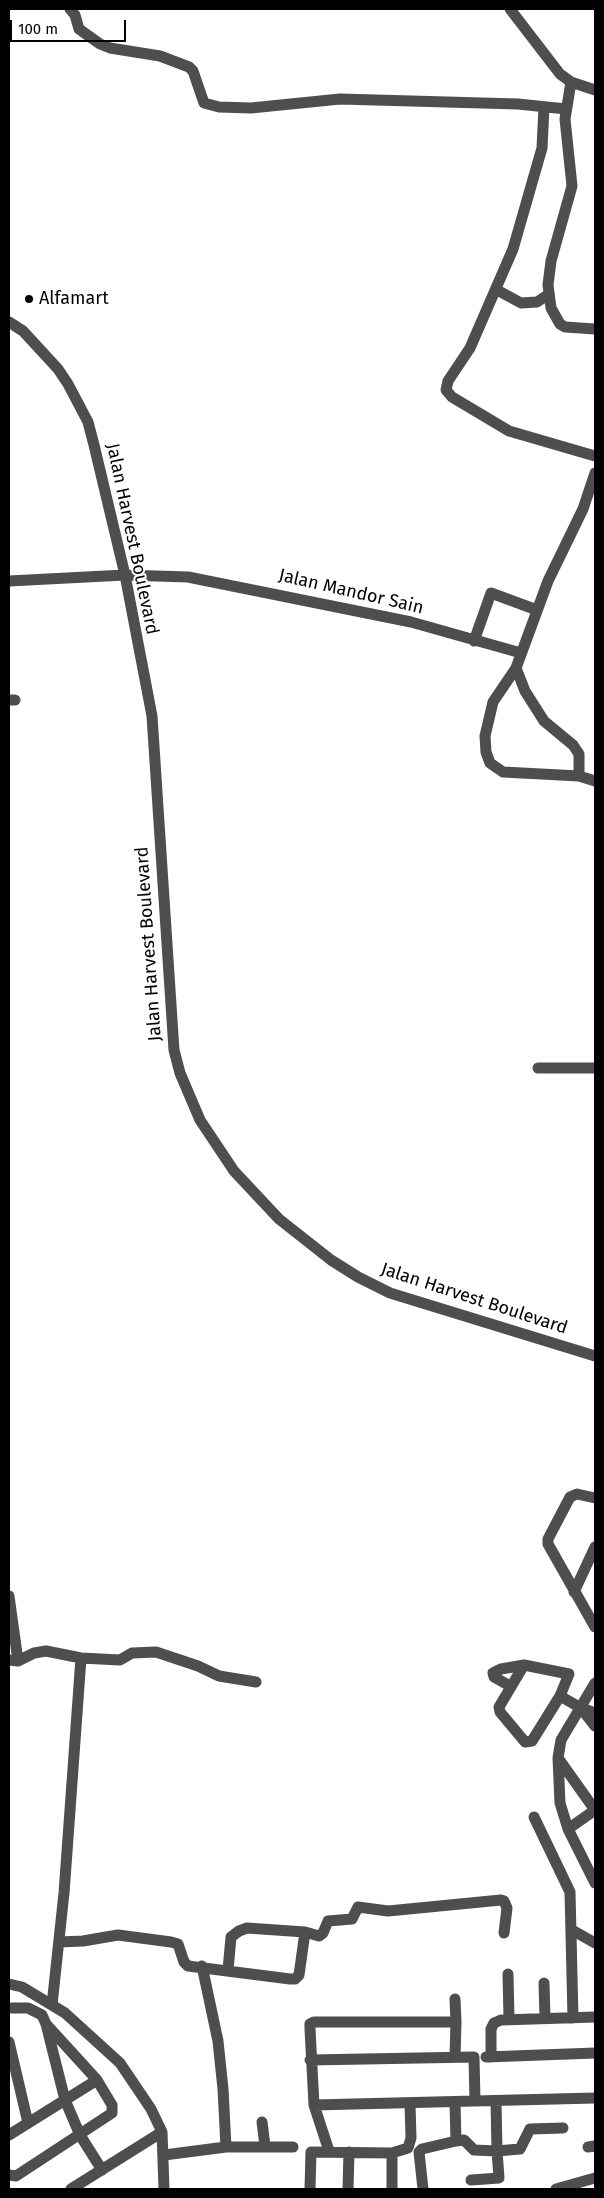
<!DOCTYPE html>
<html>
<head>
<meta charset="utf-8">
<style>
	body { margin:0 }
	#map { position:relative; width:604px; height:2198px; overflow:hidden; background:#fff; font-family:"Fira Sans",sans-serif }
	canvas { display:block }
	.frame { position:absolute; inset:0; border:10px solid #000; pointer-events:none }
	.scale { position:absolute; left:10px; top:20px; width:116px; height:22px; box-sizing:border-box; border:2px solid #000; border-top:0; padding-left:6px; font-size:15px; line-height:18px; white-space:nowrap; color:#000; -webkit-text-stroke:4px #fff; paint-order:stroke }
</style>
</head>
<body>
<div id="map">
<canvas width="604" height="2198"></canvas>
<div class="frame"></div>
<div class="scale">100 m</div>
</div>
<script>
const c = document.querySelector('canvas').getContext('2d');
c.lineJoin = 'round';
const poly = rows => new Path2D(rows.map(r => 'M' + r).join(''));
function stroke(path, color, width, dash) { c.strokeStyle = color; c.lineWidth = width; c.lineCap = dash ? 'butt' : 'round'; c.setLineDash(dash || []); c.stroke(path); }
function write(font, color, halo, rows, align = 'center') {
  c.font = font + ' "Fira Sans",sans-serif'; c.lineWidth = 4; c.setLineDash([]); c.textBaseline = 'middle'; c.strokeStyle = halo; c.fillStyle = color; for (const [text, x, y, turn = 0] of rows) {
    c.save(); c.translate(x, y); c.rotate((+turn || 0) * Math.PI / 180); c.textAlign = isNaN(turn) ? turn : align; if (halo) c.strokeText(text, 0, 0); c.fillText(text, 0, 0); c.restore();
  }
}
const minor = poly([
	[70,9,75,15,79,29,100,44,110,48,160,56,189,67,193,71,204,103,219,107,251,108,340,99,518,104,566,109],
	[510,9,560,74,571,82,595,90],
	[571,82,565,119,572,186,551,261,548,285,551,308,560,324,565,327,595,329],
	[544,107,542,148,513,249,470,348,448,381,446,390,452,397,509,431,595,456],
	[497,290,521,303,537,302,549,294],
	[9,322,23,331,58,369,68,384,88,422,94,445,125,575,152,716,174,1050,180,1073,200,1120,234,1171,279,1219,331,1260,358,1277,390,1293,595,1356],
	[595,473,583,509,548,581,516,668,525,691,544,721,573,745,579,754,579,776,595,781],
	[9,581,125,575,188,577,411,622,521,653],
	[474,641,491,593,537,610],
	[516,668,493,702,485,736,486,752,490,763,503,772,579,776],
	[9,700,15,700],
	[538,1068,595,1068],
	[595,1498,577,1494,570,1497,548,1539,548,1544,595,1627],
	[574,1592,595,1547],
	[9,1596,18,1661],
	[9,1660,18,1661,34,1653,46,1651,81,1658,120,1660,132,1653,156,1652,198,1666,219,1676,256,1682],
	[595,1683,561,1740,558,1758,560,1803,568,1829,595,1883],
	[510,1686,494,1677,493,1673,501,1669,524,1665,569,1674,560,1696,532,1741,525,1742,500,1712,499,1707,524,1665],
	[560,1696,581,1708,595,1713],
	[581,1708,595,1726],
	[558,1758,595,1810],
	[534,1817,570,1892,573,2018],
	[568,1829,595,1810],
	[572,1930,595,1943],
	[59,1942,83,1941,118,1935,171,1942,178,1944,184,1962,188,1966,290,1979,295,1979,299,1975,305,1932,319,1936,323,1933,328,1921,352,1919,358,1907,388,1911,501,1900,504,1901,507,1908,504,1933],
	[202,1966,218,2041,223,2089,226,2147],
	[228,1970,231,1937,239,1931,247,1928,305,1932],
	[508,1974,509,2018],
	[544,1983,545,2018],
	[9,1984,22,1987,65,2013,120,2063,151,2109,162,2132,164,2189],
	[455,1999,456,2022],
	[52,2005,64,1893,81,1658],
	[9,2008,28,2008,42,2015,46,2024,65,2100,80,2135,102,2170],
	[9,2042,28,2123],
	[486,2057,595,2053],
	[491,2057,491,2029,494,2023,501,2020,595,2017],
	[310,2060,474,2057,475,2101],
	[314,2105,310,2029,310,2024,314,2022,456,2022,455,2057],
	[262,2122,265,2146],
	[9,2135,97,2080],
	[456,2141,464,2140,474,2150,497,2151,496,2101],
	[588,2147,595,2146],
	[329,2151,314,2105,595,2098],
	[392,2153,392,2189],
	[164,2155,226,2147,293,2147],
	[9,2175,16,2176,112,2113,112,2105,97,2080,46,2024],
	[471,2180,499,2178,497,2151,520,2149,530,2129,563,2128],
	[71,2189,162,2132],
	[310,2189,311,2152,392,2153,408,2148,411,2138,410,2104],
	[348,2189,349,2152],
	[423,2189,419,2152,422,2149,456,2141,455,2102],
	[556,2189,595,2178]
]);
const markers = [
	[29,299,5,"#000"]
];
const poiNames = [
	["Alfamart",39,299]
];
const streetNames = [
	["Jalan Harvest Boulevard",132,539,78],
	["Jalan Mandor Sain",351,592,13],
	["Jalan Harvest Boulevard",149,944,-94],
	["Jalan Harvest Boulevard",474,1299,18]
];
stroke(minor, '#4e4e4e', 11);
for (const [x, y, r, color] of markers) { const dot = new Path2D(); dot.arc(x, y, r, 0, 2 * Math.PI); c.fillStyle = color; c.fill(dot); stroke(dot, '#fff', 2); }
write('18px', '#000', '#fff', poiNames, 'left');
write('18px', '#000', '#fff', streetNames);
</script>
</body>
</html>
